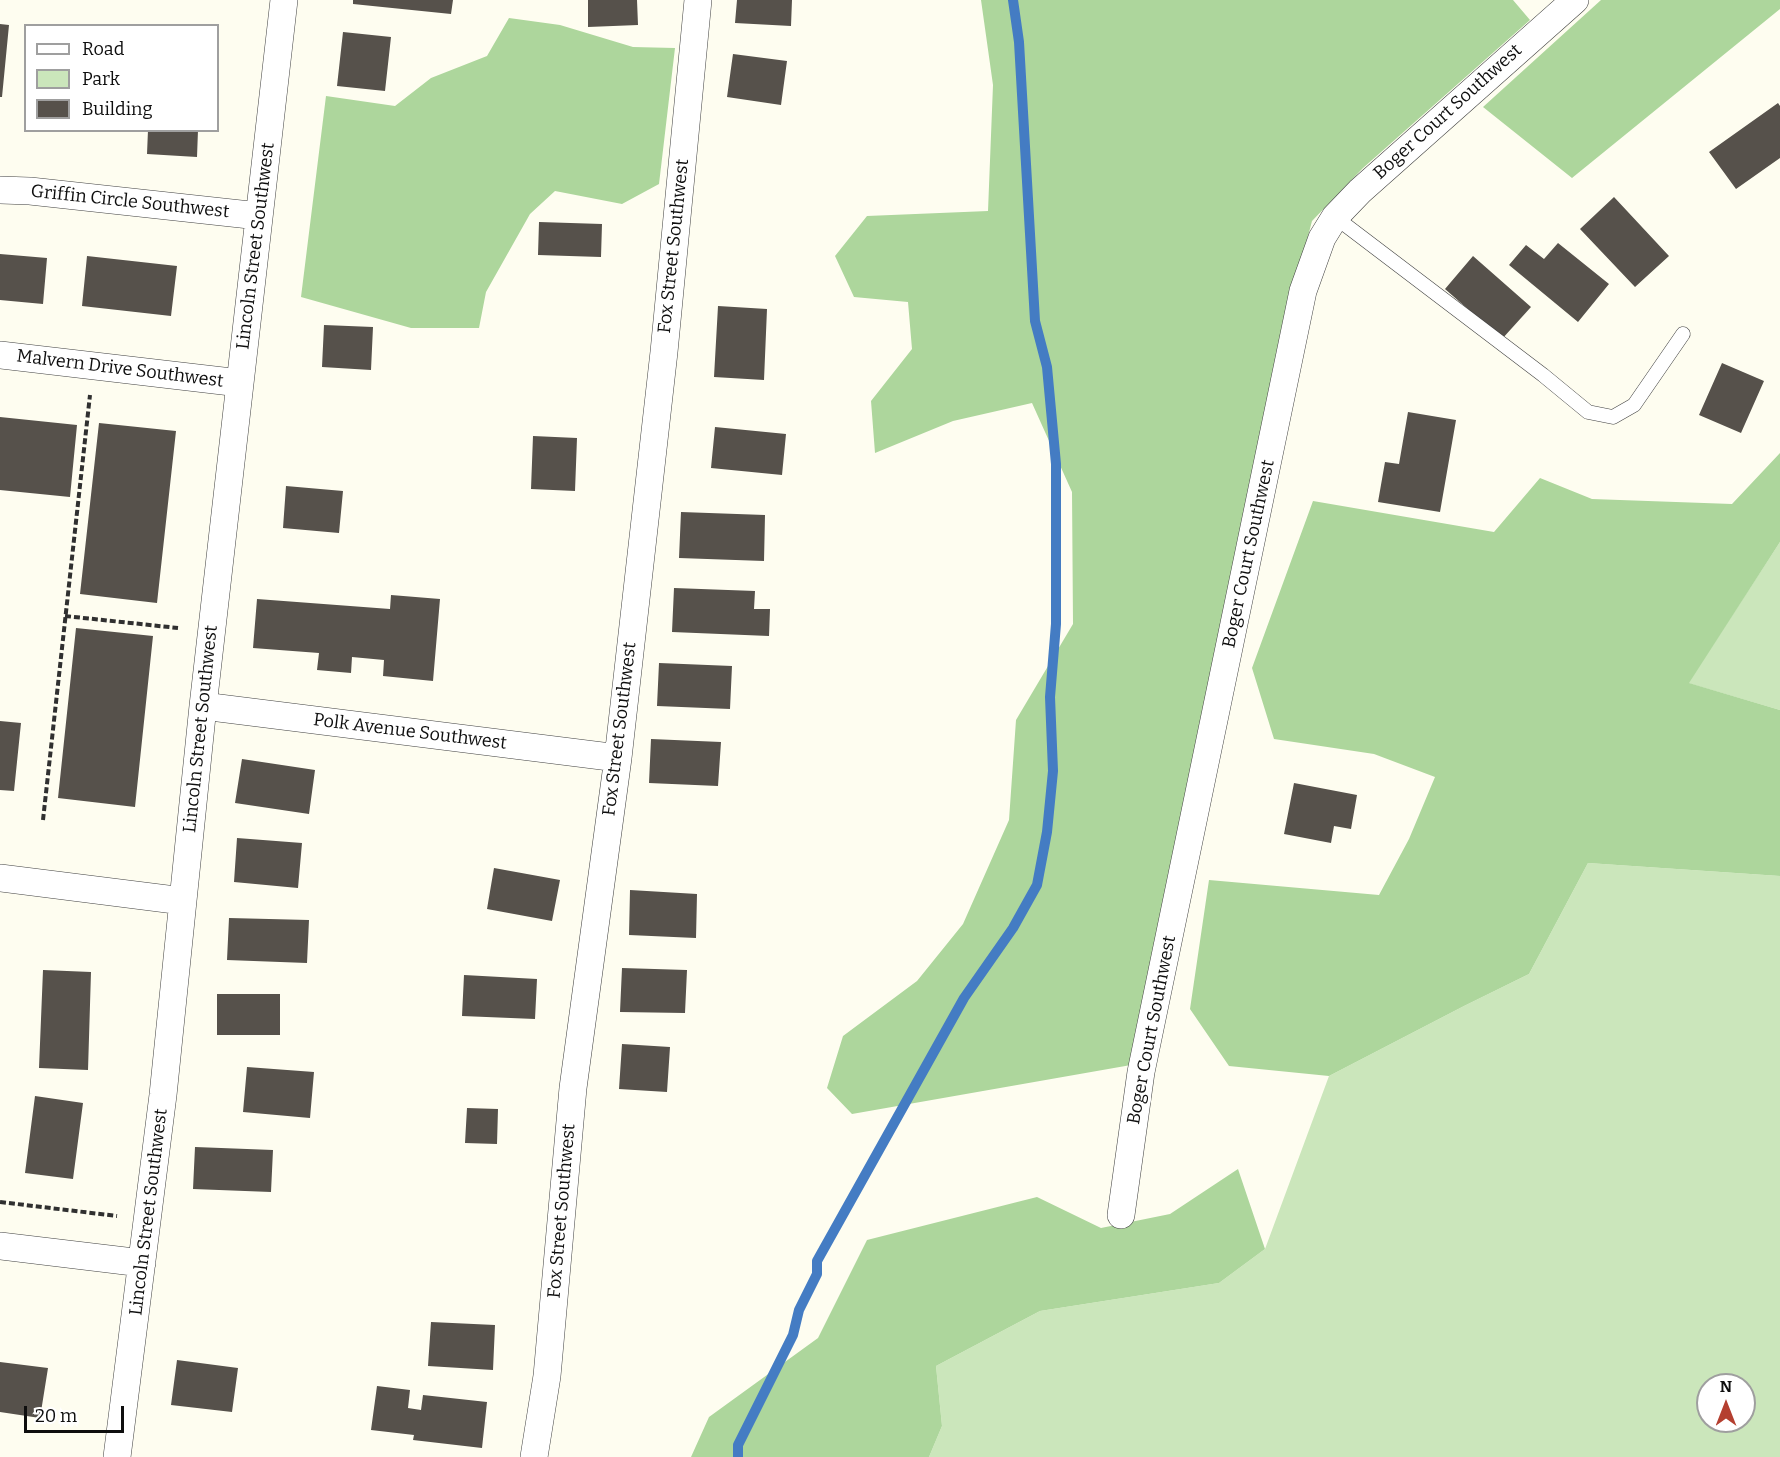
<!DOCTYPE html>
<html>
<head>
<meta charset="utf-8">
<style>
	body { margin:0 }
	#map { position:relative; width:1780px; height:1457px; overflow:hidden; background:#fefdf0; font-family:Bitter,serif }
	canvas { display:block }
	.legend { position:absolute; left:24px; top:24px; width:195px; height:108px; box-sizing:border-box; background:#fff; border:2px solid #9f9f9f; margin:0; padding:8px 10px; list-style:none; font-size:18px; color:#0e0e0e }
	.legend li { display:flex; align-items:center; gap:12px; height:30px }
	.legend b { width:30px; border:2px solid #9f9f9f }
	.north { position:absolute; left:1696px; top:1373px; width:60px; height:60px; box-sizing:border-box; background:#fff; border:2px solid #9f9f9f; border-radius:50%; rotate:0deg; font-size:16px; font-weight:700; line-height:24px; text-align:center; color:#0e0e0e }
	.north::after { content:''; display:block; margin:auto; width:21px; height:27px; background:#b43f30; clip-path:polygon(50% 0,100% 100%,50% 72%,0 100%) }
	.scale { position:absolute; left:24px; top:1406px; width:100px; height:27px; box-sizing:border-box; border:3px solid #0e0e0e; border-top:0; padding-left:8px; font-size:18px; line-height:21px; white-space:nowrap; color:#0e0e0e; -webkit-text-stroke:4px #fff; paint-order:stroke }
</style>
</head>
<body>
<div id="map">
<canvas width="1780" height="1457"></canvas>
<ul class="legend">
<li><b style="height:8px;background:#fff"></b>Road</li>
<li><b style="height:16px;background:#cbe6bb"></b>Park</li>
<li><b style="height:16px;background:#56514b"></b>Building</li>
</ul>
<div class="north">N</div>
<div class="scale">20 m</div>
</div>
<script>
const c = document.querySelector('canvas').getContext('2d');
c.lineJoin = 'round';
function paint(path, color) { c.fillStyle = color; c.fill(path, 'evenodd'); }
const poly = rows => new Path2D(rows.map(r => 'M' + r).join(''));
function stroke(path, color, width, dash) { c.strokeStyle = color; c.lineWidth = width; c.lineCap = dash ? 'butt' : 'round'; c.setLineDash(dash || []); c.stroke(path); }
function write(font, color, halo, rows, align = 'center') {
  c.font = font + ' Bitter,serif'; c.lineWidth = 6; c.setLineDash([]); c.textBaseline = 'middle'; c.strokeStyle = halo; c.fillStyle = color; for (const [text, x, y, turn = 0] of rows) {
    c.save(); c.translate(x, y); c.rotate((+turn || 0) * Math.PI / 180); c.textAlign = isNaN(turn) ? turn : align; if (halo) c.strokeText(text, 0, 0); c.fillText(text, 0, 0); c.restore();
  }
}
const green = poly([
	[1780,542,1780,710,1688,683],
	[1588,863,1780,876,1780,1457,929,1457,942,1426,936,1366,1040,1311,1219,1283,1265,1249,1329,1076,1464,1006,1529,974],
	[1708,1385,1744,1385,1744,1421,1708,1421]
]);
const forest = poly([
	[981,0,1513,0,1530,20,1363,168,1312,221,1285,324,1131,1065,852,1114,827,1088,843,1036,917,981,963,924,1009,820,1016,720,1073,624,1072,492,1032,403,953,421,875,453,871,401,912,349,908,302,854,297,835,256,867,216,988,211,993,85],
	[1601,0,1780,0,1780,9,1572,178,1483,107],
	[509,18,560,25,633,47,675,48,659,184,622,204,555,191,530,214,486,292,479,328,411,328,301,297,326,96,395,106,431,78,487,56],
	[1780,453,1780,542,1689,683,1780,710,1780,876,1588,863,1529,974,1464,1006,1329,1076,1229,1066,1190,1009,1209,880,1379,895,1409,839,1435,777,1374,754,1274,739,1252,668,1313,501,1494,532,1540,478,1592,499,1732,504],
	[1238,1169,1265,1249,1219,1283,1040,1311,936,1366,942,1426,929,1457,691,1457,709,1417,818,1338,867,1240,1037,1197,1101,1228,1170,1214]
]);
const stream = poly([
	[738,1457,738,1445,793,1335,799,1310,817,1274,817,1261,964,998,1013,928,1037,885,1047,832,1053,771,1050,697,1056,624,1056,464,1047,367,1035,321,1019,42,1013,0]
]);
const building = poly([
	[353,0,453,0,451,14,353,4],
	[588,0,637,0,638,25,588,27],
	[737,0,792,0,791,26,735,23],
	[0,24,9,25,2,97,0,97],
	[343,32,391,37,385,91,337,86],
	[733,54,787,61,781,105,727,97],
	[1778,103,1780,106,1780,158,1736,189,1709,152],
	[148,130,198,130,197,157,147,154],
	[1614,197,1669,256,1635,287,1580,229],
	[539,222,602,224,601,257,538,255],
	[1558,243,1609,284,1578,322,1509,265,1526,245,1544,259],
	[0,254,47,258,43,304,0,300],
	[87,256,177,266,171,316,82,306],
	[1473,256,1531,307,1502,339,1445,289],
	[718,306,767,309,764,380,714,377],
	[324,325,373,327,371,370,322,367],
	[1722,363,1764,381,1741,433,1699,415],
	[1408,412,1456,420,1440,512,1378,502,1385,462,1399,464],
	[0,417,77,425,70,497,0,490],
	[99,423,176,431,157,603,80,594],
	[715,427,786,434,782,475,711,468],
	[533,436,577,438,575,491,531,489],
	[286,486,343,491,339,533,283,528],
	[681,512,765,515,764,561,679,558],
	[674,588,755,591,754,609,770,609,769,636,672,632],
	[391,595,440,599,433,681,383,676,384,660,352,657,351,673,317,670,319,653,253,648,257,599,390,609],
	[76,628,153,636,135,807,58,798],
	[659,663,732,666,730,709,657,706],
	[0,721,21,723,14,791,0,790],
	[651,739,721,742,718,786,649,783],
	[242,759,315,770,309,814,235,803],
	[1294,783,1357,795,1351,829,1334,826,1331,843,1284,834],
	[237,838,302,843,298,888,234,882],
	[494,868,560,880,552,921,487,909],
	[630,890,697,894,696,938,629,935],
	[229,918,309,920,307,963,227,960],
	[622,968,687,970,685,1013,620,1012],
	[43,970,91,972,88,1070,39,1068],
	[464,975,537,979,535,1019,462,1016],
	[217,994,280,994,280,1035,217,1035],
	[622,1044,670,1047,667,1092,619,1089],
	[247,1067,314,1072,310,1118,243,1112],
	[35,1096,83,1103,73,1179,25,1173],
	[467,1108,498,1109,497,1144,465,1143],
	[195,1147,273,1150,271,1192,193,1189],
	[431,1322,495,1325,493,1370,428,1366],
	[177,1360,238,1368,232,1412,171,1405],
	[0,1362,48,1368,40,1418,0,1412],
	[377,1386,410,1390,408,1408,421,1410,423,1395,487,1402,482,1448,413,1440,414,1435,371,1430]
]);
const path = poly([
	[65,616,178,628],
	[43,820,90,395],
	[0,1202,117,1216]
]);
const service = poly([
	[1335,217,1543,375,1588,412,1613,417,1634,405,1683,334]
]);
const minor = poly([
	[0,190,30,191,259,216],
	[0,355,240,383],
	[203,706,618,758],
	[0,878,183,901],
	[1121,1215,1141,1072,1303,291,1322,238,1335,217,1360,191,1575,0],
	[0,1246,142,1263],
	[117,1457,163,1095,203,706,284,0],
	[534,1457,547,1376,573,1088,618,758,664,352,698,0]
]);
const streetNames = [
	["Boger Court Southwest",1448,112,-42],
	["Griffin Circle Southwest",130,202,6],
	["Lincoln Street Southwest",256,246,-83],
	["Fox Street Southwest",674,246,-84],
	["Malvern Drive Southwest",120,369,7],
	["Boger Court Southwest",1249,554,-78],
	["Lincoln Street Southwest",201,729,-84],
	["Fox Street Southwest",620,729,-83],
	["Polk Avenue Southwest",410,732,7],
	["Boger Court Southwest",1152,1030,-79],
	["Fox Street Southwest",562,1211,-85],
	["Lincoln Street Southwest",149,1212,-83]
];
paint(green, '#cbe6bb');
paint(forest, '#add69c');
stroke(stream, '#447cc3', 10);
paint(building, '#56514b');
stroke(service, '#414141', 15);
stroke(minor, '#414141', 28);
stroke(path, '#303030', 4, [6, 3]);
stroke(service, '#fff', 14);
stroke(minor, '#fff', 27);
write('18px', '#0e0e0e', '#fff', streetNames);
</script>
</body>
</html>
